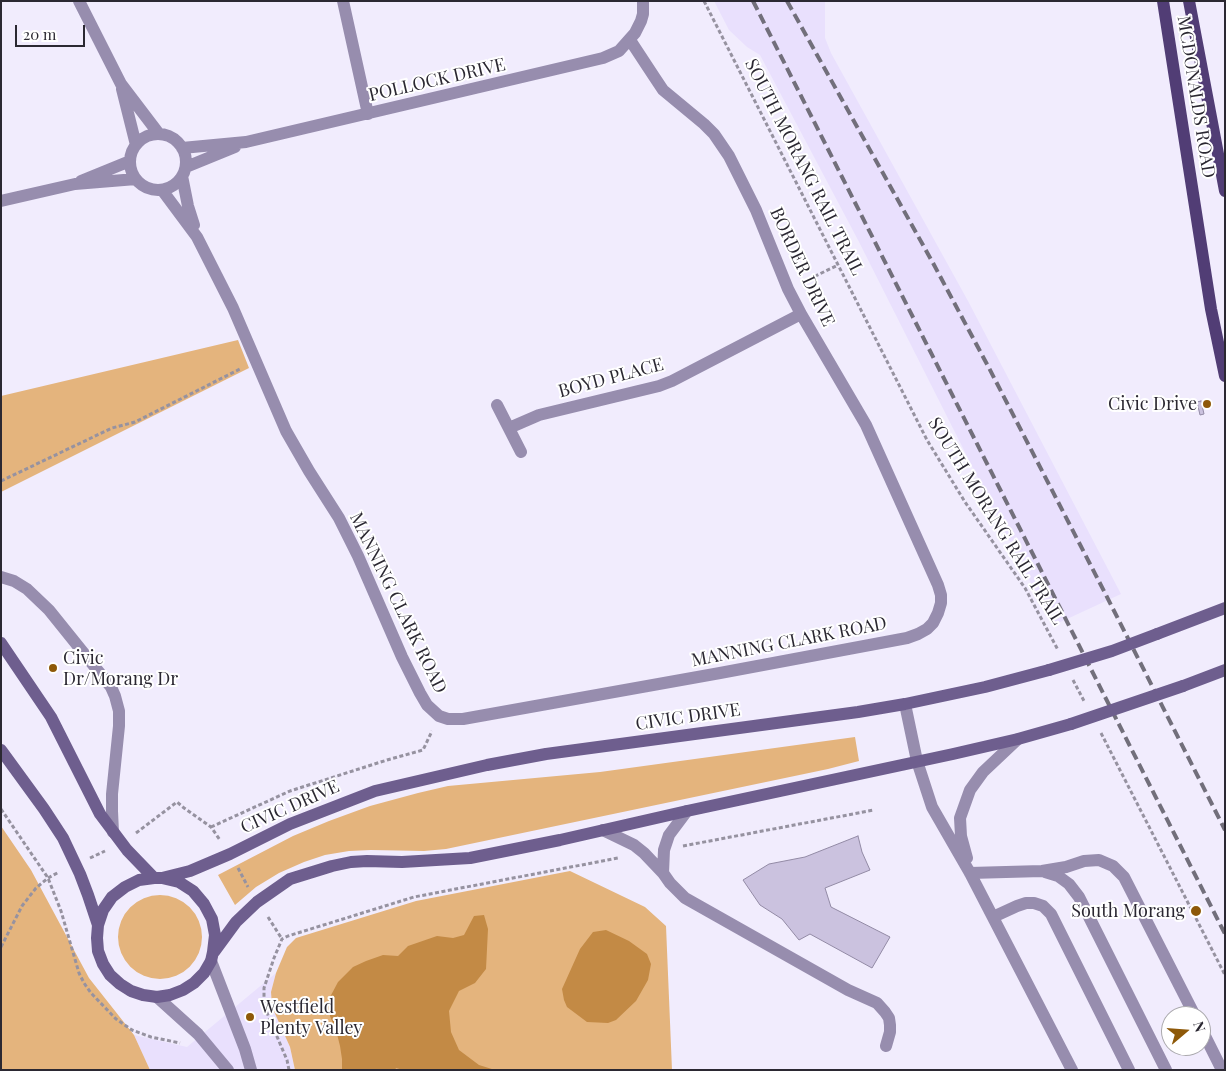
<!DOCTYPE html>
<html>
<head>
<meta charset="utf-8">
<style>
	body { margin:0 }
	#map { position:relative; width:1226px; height:1071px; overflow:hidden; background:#f1ecfd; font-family:"Playfair Display",serif }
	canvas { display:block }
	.frame { position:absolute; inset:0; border:2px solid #2b2832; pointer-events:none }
	.north { position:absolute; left:1161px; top:1006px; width:50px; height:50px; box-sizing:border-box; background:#fff; border:1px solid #aaa9ad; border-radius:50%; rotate:72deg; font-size:14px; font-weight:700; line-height:20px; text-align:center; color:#2b2832 }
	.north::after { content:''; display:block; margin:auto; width:18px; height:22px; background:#8e5909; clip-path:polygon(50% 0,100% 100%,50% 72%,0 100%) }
	.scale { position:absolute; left:15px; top:25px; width:70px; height:22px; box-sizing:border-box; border:2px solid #2b2832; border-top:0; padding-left:6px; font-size:15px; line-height:18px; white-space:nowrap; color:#2b2832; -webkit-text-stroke:4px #fff; paint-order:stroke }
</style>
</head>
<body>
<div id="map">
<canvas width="1226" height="1071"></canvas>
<div class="frame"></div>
<div class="north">N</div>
<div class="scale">20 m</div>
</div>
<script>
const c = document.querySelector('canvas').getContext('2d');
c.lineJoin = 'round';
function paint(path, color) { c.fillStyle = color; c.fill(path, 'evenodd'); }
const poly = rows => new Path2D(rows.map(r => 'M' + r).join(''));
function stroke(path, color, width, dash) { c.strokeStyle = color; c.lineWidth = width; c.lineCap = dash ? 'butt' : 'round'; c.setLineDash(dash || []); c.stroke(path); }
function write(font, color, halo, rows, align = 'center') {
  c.font = font + ' "Playfair Display",serif'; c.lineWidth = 4; c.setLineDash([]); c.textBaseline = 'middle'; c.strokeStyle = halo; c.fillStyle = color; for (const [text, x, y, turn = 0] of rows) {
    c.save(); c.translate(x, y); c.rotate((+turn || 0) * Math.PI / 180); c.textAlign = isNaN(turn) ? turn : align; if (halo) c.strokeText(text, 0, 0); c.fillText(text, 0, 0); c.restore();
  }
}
const built = poly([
	[714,1,825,1,825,38,831,53,968,301,1121,594,1054,625,1033,587,858,240,760,55,747,47,729,30],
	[276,973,271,992,272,1007,290,1047,295,1070,150,1070,134,1035,187,1047]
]);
const green = poly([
	[238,340,249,368,1,492,1,396],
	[855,737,859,761,828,769,446,849,424,851,371,850,349,851,325,855,304,862,279,873,256,887,235,905,218,875,293,836,329,821,370,806,418,793,448,786,600,772],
	[1,826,31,870,89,978,134,1035,150,1070,1,1070],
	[570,871,645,907,666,926,672,1070,295,1070,290,1047,272,1007,271,992,276,973,287,947,296,938,416,901],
	'118 937a42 42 0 1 1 84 0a42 42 0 1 1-84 0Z'
]);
const water = poly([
	[484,915,488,929,486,969,475,983,459,991,449,1011,451,1032,459,1050,479,1065,495,1070,403,1070,396,1068,395,1070,342,1070,342,1059,340,1046,337,1034,330,1016,329,999,338,982,353,967,366,961,383,955,398,956,408,946,437,936,453,938,464,935,474,916],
	[606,930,629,941,647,954,651,964,648,980,636,1001,616,1020,608,1023,587,1022,567,1007,564,1000,562,989,580,949,593,932]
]);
const building = poly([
	[1201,401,1204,414,1200,415,1197,402,1201,401],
	[858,836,862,852,870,870,825,888,831,907,890,937,872,968,810,934,799,940,782,919,760,905,743,880,769,864,805,857,858,836]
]);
const path = poly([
	[704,1,927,440,965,502,1025,588,1058,650],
	[803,282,838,265],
	[1,481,112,428,135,422,240,369],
	[1073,680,1084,701],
	[1101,733,1225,975],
	[1,809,48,878,61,911,79,973,84,983,91,993,116,1019,132,1030,151,1037,180,1043],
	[211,827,290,791,387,760,423,750,432,731],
	[136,833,177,802,184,808,211,827,220,840],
	[683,846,874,810],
	[90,858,105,851],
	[238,868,248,887],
	[268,917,282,939],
	[1,947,22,906,36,888,48,878,59,872],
	[289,1070,287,1060,281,1046,265,1008,264,1000,264,988,274,958,282,939,288,936,414,897,618,858]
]);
const lane = poly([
	[1,577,14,581,27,589,49,610,111,687,115,696,119,711,119,726,112,794,112,811,113,832],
	[905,704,917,761,932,807,970,873,1072,1070],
	[603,830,634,845,644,853,663,873,670,883,685,898,848,990,877,1003,885,1012,889,1018,890,1025,890,1032,886,1046],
	[967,858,961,836,960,818,970,790,983,772,1018,739],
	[1045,872,1058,876,1069,884,1079,897,1166,1070],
	[663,873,664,850,669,835,687,811],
	[970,873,1042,871,1066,867,1084,861,1099,860,1113,866,1124,877,1195,1016],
	[993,917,1017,906,1026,903,1034,903,1043,906,1051,914,1129,1070],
	[1201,1028,1222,1070]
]);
const street = poly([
	[79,1,121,84,159,134],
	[343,1,368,114],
	[122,89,136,145],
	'130 162a28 28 0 1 1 56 0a28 28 0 1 1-56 0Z',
	[182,148,246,142,603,58,619,51,635,33,641,21,643,14,643,1],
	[186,167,235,147],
	[182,176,188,206,194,225],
	[81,181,130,161],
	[162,190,197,237,233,308,286,431,309,471,339,518,358,556,402,657,420,693,427,705,439,716,448,719,463,719,720,673,907,638,918,634,927,629,933,623,938,613,941,603,941,595,938,585,866,425,801,314,788,289,756,210,729,156,714,134,704,124,663,90,655,78,630,40],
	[1,201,75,184,136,179],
	[497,405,521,452],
	[509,428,539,415,659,386,672,381,801,314],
	[211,961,245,1049,251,1070],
	[157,997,198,1034,228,1070]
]);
const secondary = poly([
	[1157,634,1225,608],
	[1,643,51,717,100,814,127,850,154,878],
	[1183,686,1225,670],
	[1,750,44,809,63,838,80,874,88,895,98,925],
	[162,878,179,882,193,891,204,904,212,919,215,935,213,952,211,961,204,973,194,983,183,990,170,995,157,997,143,995,131,991,120,984,110,975,103,964,98,951,97,938,98,925,103,910,112,897,125,887,139,880,154,878,162,878,190,871,230,854,290,824,375,791,487,765,546,754,858,712,905,704,985,687,1049,670],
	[214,952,236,922,257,902,290,879,332,866,351,862,367,861,402,862,470,858,560,840,687,811,953,754,1018,739,1071,724]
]);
const primary = poly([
	[1163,1,1211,309,1225,376],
	[1189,1,1225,191]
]);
const rail = poly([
	[753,1,1225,934],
	[787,1,933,263,989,368,1106,595,1225,830]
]);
const secondaryBridge = poly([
	[1049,670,1112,651,1157,634],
	[1071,724,1183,686]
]);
const markers = [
	[1207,404,5,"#8e5909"],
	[53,668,5,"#8e5909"],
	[1196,911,6,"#8e5909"],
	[250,1017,5,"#8e5909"]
];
const streetNames = [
	["POLLOCK DRIVE",437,80,-13],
	["MCDONALDS ROAD",1196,97,81],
	["SOUTH MORANG RAIL TRAIL",804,167,63],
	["BORDER DRIVE",802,267,65],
	["BOYD PLACE",611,378,-15],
	["SOUTH MORANG RAIL TRAIL",996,521,58],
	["MANNING CLARK ROAD",398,603,64],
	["MANNING CLARK ROAD",789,642,-11],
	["CIVIC DRIVE",688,717,-8],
	["CIVIC DRIVE",290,807,-24]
];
const poiNames = [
	["Civic Drive",1197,404],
	["Civic",63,658,"left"],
	["Dr/Morang Dr",63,679,"left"],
	["South Morang",1185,911],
	["Westfield",260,1007,"left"],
	["Plenty Valley",260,1028,"left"]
];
paint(built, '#e9e0fd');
paint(green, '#e4b47d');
paint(water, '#c38a45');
paint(building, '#cbc2df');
stroke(building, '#928aa5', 1);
stroke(path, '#9692a0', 3, [4, 2.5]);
stroke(lane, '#978dae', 12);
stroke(street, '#978dae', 12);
stroke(secondary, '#6e5e8e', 12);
stroke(primary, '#513d75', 12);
stroke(rail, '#726f7b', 4, [10, 5]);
stroke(secondaryBridge, '#6e5e8e', 12);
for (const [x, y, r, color] of markers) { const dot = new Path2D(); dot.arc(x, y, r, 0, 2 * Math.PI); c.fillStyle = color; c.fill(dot); stroke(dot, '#fff', 2); }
write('18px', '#2b2832', '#fff', streetNames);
write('18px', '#2b2832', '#fff', poiNames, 'right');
</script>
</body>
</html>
